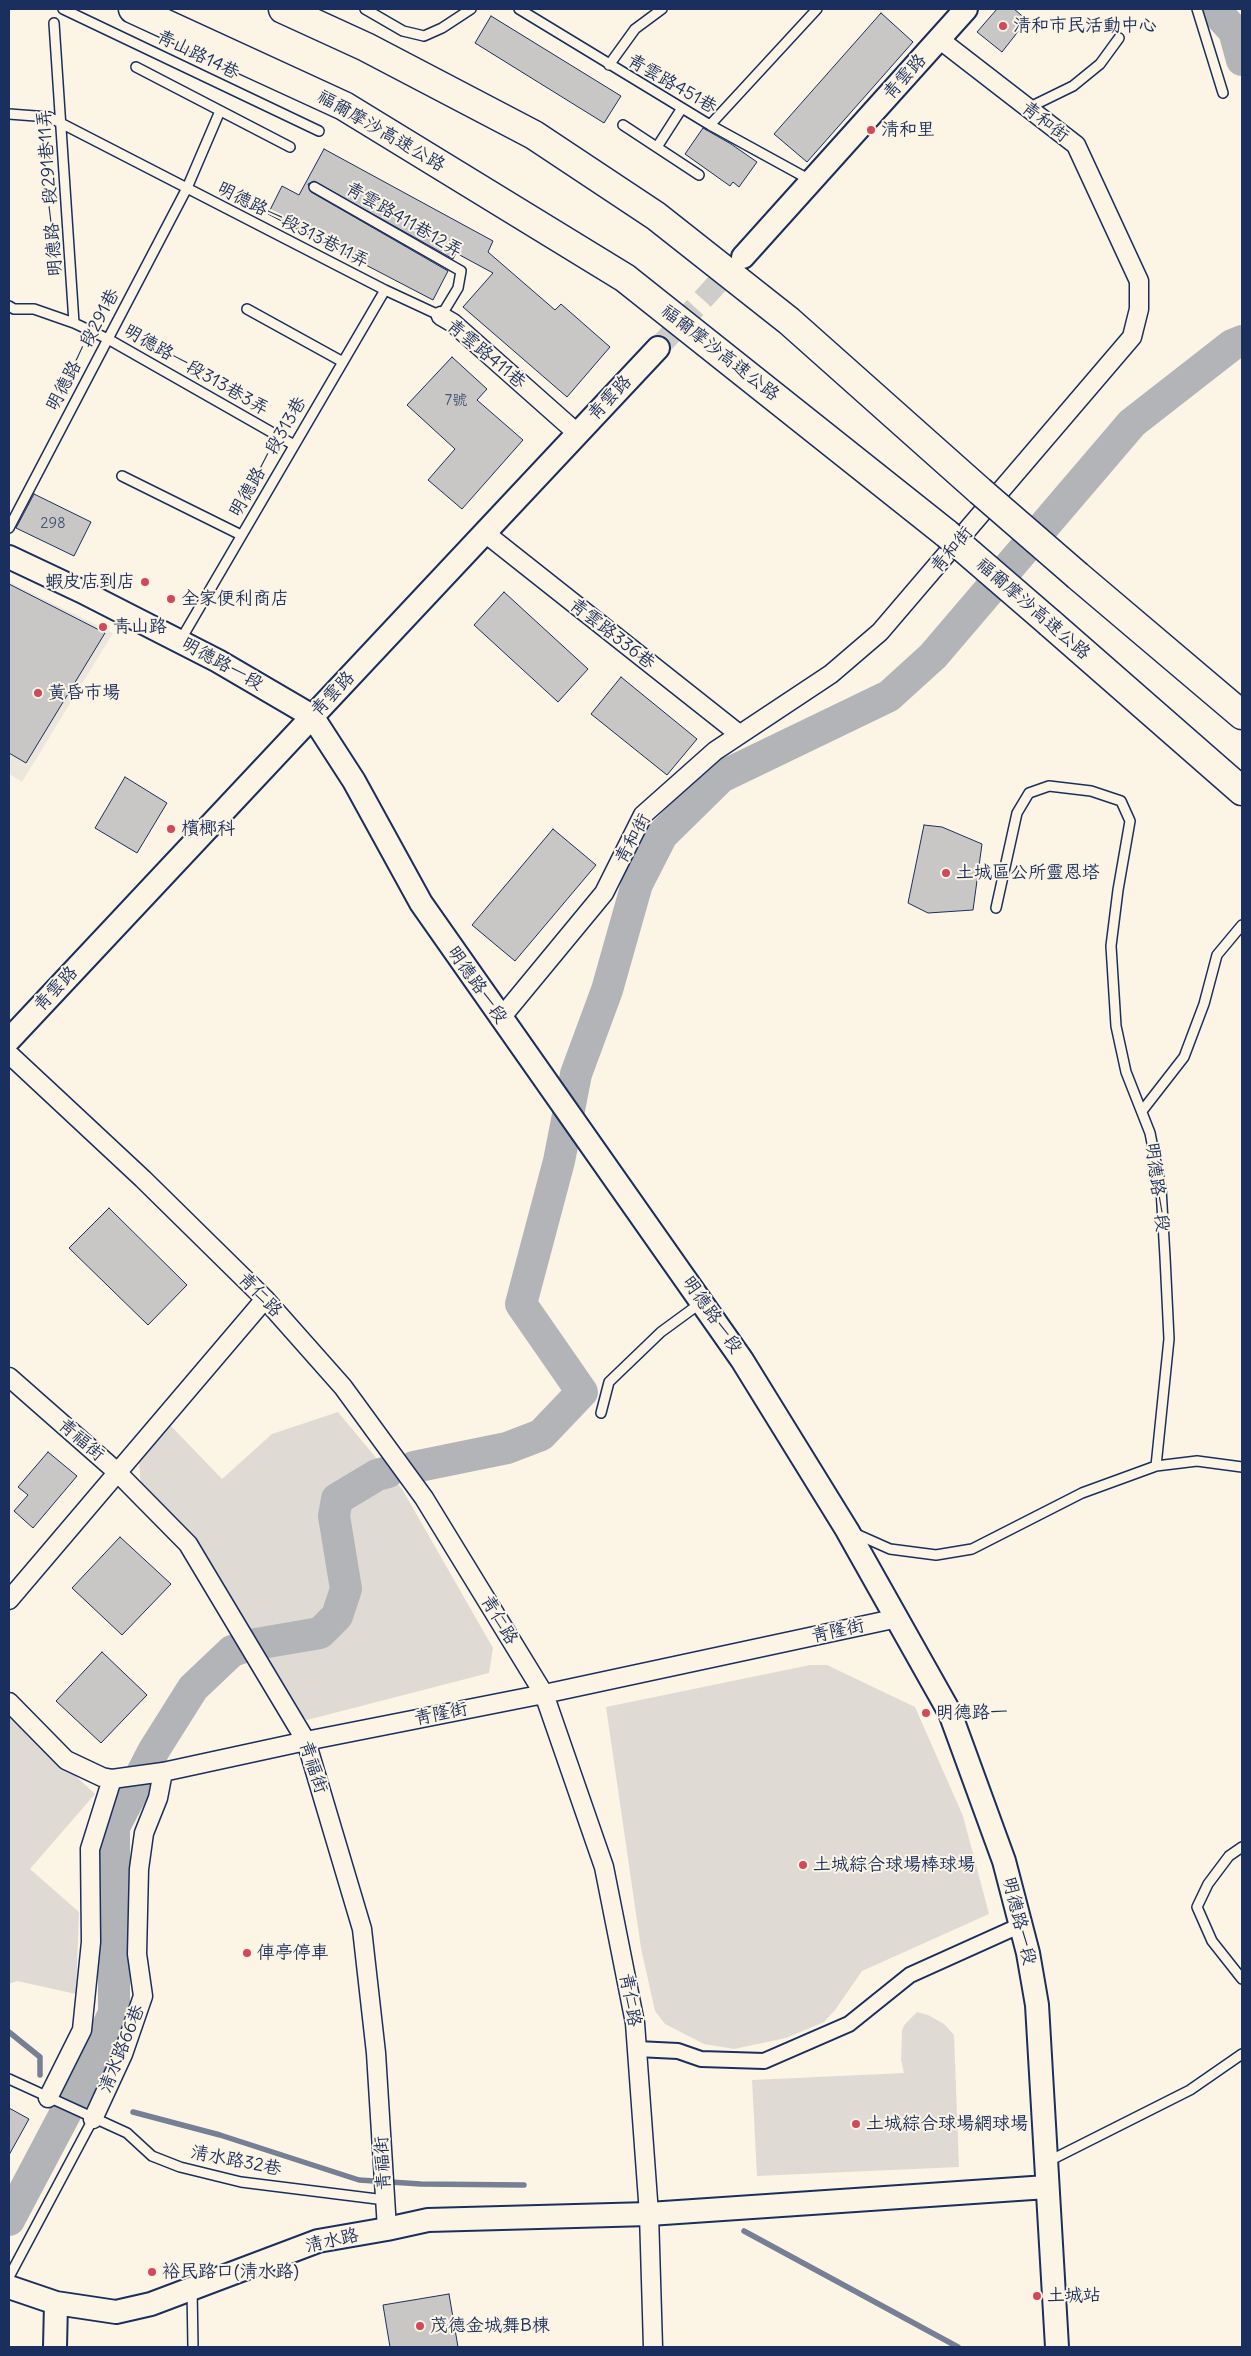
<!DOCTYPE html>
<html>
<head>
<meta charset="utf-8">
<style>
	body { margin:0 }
	#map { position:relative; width:1251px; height:2356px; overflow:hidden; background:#fcf5e5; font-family:Delius,sans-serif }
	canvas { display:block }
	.frame { position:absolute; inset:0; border:10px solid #1b2f5e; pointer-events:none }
</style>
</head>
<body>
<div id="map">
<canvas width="1251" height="2356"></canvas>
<div class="frame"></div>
</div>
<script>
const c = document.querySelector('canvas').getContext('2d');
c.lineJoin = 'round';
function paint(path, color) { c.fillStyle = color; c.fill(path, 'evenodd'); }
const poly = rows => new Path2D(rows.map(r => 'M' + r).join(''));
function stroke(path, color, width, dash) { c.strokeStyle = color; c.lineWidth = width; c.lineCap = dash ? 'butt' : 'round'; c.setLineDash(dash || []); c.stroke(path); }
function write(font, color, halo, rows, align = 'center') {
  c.font = font + ' Delius,"LXGW WenKai TC",sans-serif'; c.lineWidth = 4; c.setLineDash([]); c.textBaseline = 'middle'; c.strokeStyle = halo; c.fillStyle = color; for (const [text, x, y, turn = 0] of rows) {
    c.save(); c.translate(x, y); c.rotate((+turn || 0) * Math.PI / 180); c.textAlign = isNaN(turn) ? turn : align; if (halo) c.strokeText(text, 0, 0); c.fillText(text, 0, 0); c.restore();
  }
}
const built = poly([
	[9,582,113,633,22,782,9,774,9,739,16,739,9,737]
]);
const green = poly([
	[338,1412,402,1489,493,1648,489,1673,307,1720,298,1712,141,1487,139,1461,171,1426,222,1479,272,1434],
	[810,1665,827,1665,915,1707,963,1816,989,1914,862,1971,835,2010,824,2022,786,2038,734,2049,704,2044,665,2024,655,2011,641,1948,606,1707],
	[9,1714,95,1794,30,1869,79,1912,76,1994,17,1981,9,1984],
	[917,2012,928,2015,944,2024,954,2035,959,2167,757,2176,752,2080,904,2073,901,2060,902,2030,905,2024]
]);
const stream = poly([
	[9,2032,40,2057,40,2075],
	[133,2112,220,2135,359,2180,421,2184,524,2185],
	[744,2231,958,2347]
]);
const river = poly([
	[1214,9,1234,31,1242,60],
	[414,1467,507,1448,541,1435,582,1392,521,1304,559,1161,576,1074,607,990,637,884,662,835,721,777,889,696,933,656,1132,423,1232,345,1242,341],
	[9,2220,84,2078,114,2013,114,1827,154,1750,193,1688,232,1651,250,1645,320,1633,337,1616,346,1589,334,1516,337,1499,377,1475,388,1472]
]);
const building = poly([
	[997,9,1014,9,1027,20,1002,52,977,32,997,9],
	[881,13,913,42,807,162,774,134,881,13],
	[491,16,621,96,604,123,475,43,491,16],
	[703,128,731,144,757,162,739,187,733,182,730,186,685,154,703,128],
	[324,149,493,241,488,252,555,310,561,304,610,347,567,397,463,307,493,273,456,253,453,259,314,181,308,184,311,192,448,271,433,300,268,214,282,186,299,195,324,149],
	[452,357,487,389,477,400,523,440,462,509,428,480,455,449,407,405,452,357],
	[34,494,91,522,74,556,16,528,34,494],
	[9,584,105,633,26,763,9,753,9,584],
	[504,592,588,669,558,702,474,625,504,592],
	[621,677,697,739,667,775,591,714,621,677],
	[125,777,167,803,137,853,95,828,125,777],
	[924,825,942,827,982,844,973,910,928,913,908,903,924,825],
	[553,829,596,865,515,961,472,925,553,829],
	[109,1208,187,1285,148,1325,69,1248,109,1208],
	[48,1452,77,1476,33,1528,14,1511,28,1495,18,1487,48,1452],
	[120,1537,171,1584,122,1635,72,1588,120,1537],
	[102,1652,147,1695,101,1743,56,1701,102,1652],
	[9,2108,29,2119,9,2155,9,2108],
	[449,2294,458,2347,390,2347,383,2305,449,2294]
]);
const tertiaryTunnel = poly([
	[658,348,738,261]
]);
const service = poly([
	[63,9,319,131],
	[365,9,403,31,424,36,442,28,471,9],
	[519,9,710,125,812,181],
	[1197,9,1223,93],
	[54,23,74,323,108,339,294,445],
	[609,65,635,29,662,9],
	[136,67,290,147],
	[1028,108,1073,86,1100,64,1119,38],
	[9,114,49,117,385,290,441,316,458,288,461,271,314,187],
	[623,125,699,175],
	[710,125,817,9],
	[657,147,682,108],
	[9,306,14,309,34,309,74,323],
	[247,309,343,362],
	[122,476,241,535],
	[9,528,187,188,220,111],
	[180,641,385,290],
	[1142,1111,1184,1057,1204,1004,1217,955,1242,925],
	[601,1413,609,1382,661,1332,702,1302],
	[1156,1466,1197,1461,1242,1467],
	[854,1533,890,1549,936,1555,972,1549,1082,1493,1156,1466,1169,1339,1165,1257,1161,1188,1150,1133,1126,1072,1116,1026,1111,946,1118,890,1130,821,1121,801,1091,791,1049,786,1029,793,1017,813,996,908],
	[1242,1847,1229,1856,1208,1884,1197,1907,1212,1941,1242,1979],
	[9,2079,127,2133,152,2156,180,2167,241,2182,385,2200],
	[1047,2162,1190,2090,1242,2054],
	[9,2277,93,2119],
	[192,2288,193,2347]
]);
const pedestrian = poly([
	[637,2049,678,2051,701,2059,764,2061,849,2024,910,1975,1021,1925]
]);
const minor = poly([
	[441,316,453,323,577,433],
	[485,533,739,734],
	[500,1019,604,893,643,815,715,751,831,674,880,632,1132,337,1139,309,1139,281,1076,145,939,39],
	[9,1054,143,1179,265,1299,343,1387,424,1498,544,1694,604,1867,635,2023,649,2214,653,2347],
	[9,1377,116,1471,188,1544,306,1741,362,1929,376,2053,387,2229],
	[9,1600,265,1299],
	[9,1702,66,1760,102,1777,112,1779,163,1772,306,1741,544,1694,898,1618],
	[48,2098,82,2030,91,1942,90,1849,112,1779],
	[93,2119,123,2054,143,1996,137,1954,139,1869,144,1833,158,1798,163,1772]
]);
const tertiary = poly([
	[743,257,966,9],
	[9,557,81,591,218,661,312,716,354,781,421,903,742,1360,847,1530,950,1713,1004,1861,1028,1953,1037,2005,1057,2347],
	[9,1040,658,348],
	[9,2287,56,2303,116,2312,151,2304,318,2241,387,2229,428,2220,649,2214,1047,2187],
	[55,2347,56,2303]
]);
const motorway = poly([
	[133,9,344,106,625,278,947,534],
	[283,9,366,47,534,135,656,216,789,321,980,491],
	[1078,576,1242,715],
	[1050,623,1242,791]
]);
const motorwayBridge = poly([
	[980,491,1078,576],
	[947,534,1050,623]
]);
const markers = [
	[1003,26,5,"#d1495b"],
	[871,130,5,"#d1495b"],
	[145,582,5,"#d1495b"],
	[171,599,5,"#d1495b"],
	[103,627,5,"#d1495b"],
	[38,693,5,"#d1495b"],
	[171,829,5,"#d1495b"],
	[946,873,5,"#d1495b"],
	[926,1713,5,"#d1495b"],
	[803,1865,5,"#d1495b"],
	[247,1953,5,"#d1495b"],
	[856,2124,5,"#d1495b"],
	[152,2272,5,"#d1495b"],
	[1037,2296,5,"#d1495b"],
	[420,2326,5,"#d1495b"]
];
const numberNames = [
	["7號",456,401],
	["298",53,524]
];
const poiNames = [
	["清和市民活動中心",1013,26],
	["清和里",881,130],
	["蝦皮店到店",135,582,"right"],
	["全家便利商店",181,599],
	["青山路",113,627],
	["黃昏市場",48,693],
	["檳榔科",181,829],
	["土城區公所靈恩塔",956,873],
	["明德路一",936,1713],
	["土城綜合球場棒球場",813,1865],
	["俥亭停車",257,1953],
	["土城綜合球場網球場",866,2124],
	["裕民路口(清水路)",162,2272],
	["土城站",1047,2296],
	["茂德金城舞B棟",430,2326]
];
const streetNames = [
	["青山路14巷",198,55,26],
	["青雲路",905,77,-48],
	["青雲路451巷",672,84,30],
	["青和街",1045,122,38],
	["福爾摩沙高速公路",381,131,30],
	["明德路一段291巷11弄",50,193,-94],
	["青雲路411巷12弄",404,220,30],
	["明德路一段313巷11弄",293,225,27],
	["明德路一段291巷",83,350,-62],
	["福爾摩沙高速公路",720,353,38],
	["青雲路411巷",486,354,40],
	["明德路一段313巷3弄",196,370,30],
	["青雲路",610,398,-47],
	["明德路一段313巷",268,457,-60],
	["青和街",952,550,-50],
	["福爾摩沙高速公路",1033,609,41],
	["青雲路336巷",612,634,38],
	["明德路一段",222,664,29],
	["青雲路",333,694,-47],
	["青和街",633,839,-61],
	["明德路一段",477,985,55],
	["青雲路",56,989,-47],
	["明德路一段",1157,1187,83],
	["青仁路",260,1295,46],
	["明德路一段",712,1315,55],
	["青福街",81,1440,41],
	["青仁路",499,1620,59],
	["青隆街",838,1631,-12],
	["青隆街",441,1714,-11],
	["青福街",313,1767,72],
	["明德路一段",1019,1921,76],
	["青仁路",630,2000,80],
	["清水路66巷",122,2049,-68],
	["清水路32巷",236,2161,11],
	["青福街",383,2163,-93],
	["清水路",332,2241,-13]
];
paint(built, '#ece7dc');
paint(green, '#dfdbd4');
stroke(stream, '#767f94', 5.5);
stroke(river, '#b2b4b8', 32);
paint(building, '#c8c7c6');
stroke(building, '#1b2f5e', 1);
stroke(tertiaryTunnel, '#cfcdca', 22, [22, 11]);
stroke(service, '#1b2f5e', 12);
stroke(pedestrian, '#1b2f5e', 18);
stroke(minor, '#1b2f5e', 21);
stroke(tertiary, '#1b2f5e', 26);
stroke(motorway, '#1b2f5e', 31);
stroke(service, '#fcf5e5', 9);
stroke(pedestrian, '#fcf5e5', 14);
stroke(minor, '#fcf5e5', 18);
stroke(tertiary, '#fcf5e5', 22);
stroke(motorway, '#fcf5e5', 28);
stroke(motorwayBridge, '#1b2f5e', 31, []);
stroke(motorwayBridge, '#fcf5e5', 28);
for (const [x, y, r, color] of markers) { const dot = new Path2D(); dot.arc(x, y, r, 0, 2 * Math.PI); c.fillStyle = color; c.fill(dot); stroke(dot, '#fcf5e5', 2); }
write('15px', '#465578', null, numberNames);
write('18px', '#1b2f5e', '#fcf5e5', poiNames, 'left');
write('18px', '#1b2f5e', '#fcf5e5', streetNames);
</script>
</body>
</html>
